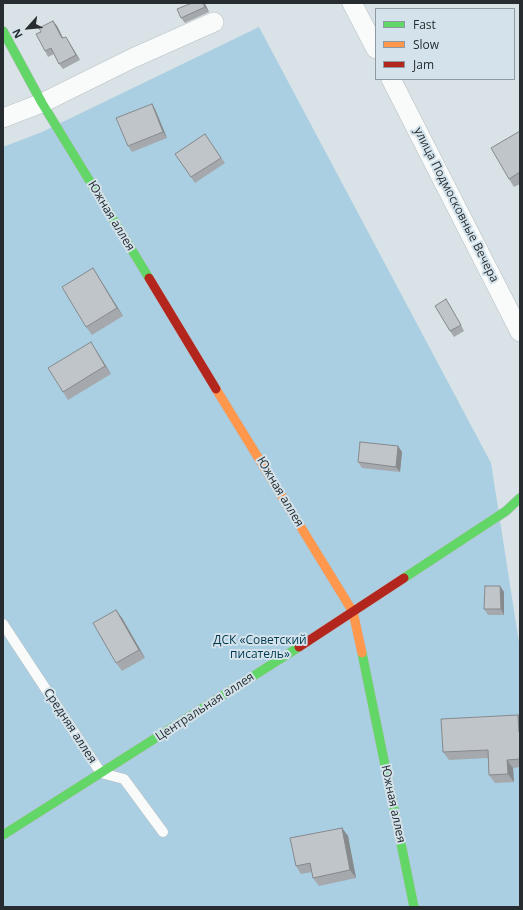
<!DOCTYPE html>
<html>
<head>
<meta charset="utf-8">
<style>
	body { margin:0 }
	#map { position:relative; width:523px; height:910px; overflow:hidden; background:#d9e2e6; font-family:"Open Sans",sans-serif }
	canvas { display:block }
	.frame { position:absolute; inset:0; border:4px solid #262c2f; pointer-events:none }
	.legend { position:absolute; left:375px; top:8px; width:140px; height:72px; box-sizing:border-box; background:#d4e3eb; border:1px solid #8e9aa0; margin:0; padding:5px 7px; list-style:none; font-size:12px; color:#262c2f }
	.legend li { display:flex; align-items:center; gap:8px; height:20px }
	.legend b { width:20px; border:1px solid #8e9aa0 }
	.north { position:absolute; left:8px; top:8px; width:40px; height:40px; -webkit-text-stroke:3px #d4e3eb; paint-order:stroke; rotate:243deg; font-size:11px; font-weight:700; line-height:16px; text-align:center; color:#262c2f }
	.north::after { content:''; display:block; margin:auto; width:14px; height:18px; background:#262c2f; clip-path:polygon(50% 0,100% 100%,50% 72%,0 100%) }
</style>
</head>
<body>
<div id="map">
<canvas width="523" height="910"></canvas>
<div class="frame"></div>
<ul class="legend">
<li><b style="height:5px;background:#63d668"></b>Fast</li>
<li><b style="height:5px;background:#ff974d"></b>Slow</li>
<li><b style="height:5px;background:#b3261e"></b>Jam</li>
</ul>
<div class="north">N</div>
</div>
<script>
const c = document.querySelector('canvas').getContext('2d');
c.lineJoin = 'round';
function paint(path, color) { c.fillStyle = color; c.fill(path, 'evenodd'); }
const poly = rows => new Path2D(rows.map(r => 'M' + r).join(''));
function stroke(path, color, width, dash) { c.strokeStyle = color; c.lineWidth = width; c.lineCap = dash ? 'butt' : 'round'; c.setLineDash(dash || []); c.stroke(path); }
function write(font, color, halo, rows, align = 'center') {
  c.font = font + ' "Open Sans",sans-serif'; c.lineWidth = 4; c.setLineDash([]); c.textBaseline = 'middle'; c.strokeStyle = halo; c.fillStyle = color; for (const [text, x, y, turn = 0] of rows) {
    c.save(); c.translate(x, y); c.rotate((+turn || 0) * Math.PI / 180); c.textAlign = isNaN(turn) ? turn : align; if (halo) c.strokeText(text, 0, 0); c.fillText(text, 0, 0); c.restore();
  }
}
const green = poly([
	[259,27,491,463,520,649,520,907,3,907,3,147,42,132]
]);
const lane = poly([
	[3,624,101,773,124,779,163,832]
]);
const street = poly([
	[352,3,376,49],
	[391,79,520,332],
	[3,118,42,103,133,58,214,22]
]);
const fast = poly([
	[3,31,42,103,149,278],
	[404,578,506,511,520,498],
	[362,653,414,907],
	[3,835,299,647]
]);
const slow = poly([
	[216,389,353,612,362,653]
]);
const jam = poly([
	[149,278,216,389],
	[299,647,404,578]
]);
const wall = poly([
	[205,4,209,12,185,23,181,18],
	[53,21,57,26,63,38,69,42,80,60,63,69,59,64,54,54,48,57,45,51],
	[152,104,155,109,167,138,132,152,128,146],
	[520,131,520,184,514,187,509,179],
	[205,134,225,163,195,183,175,154],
	[93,268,123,316,92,335,86,327],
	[446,299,464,331,454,337,450,331],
	[96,350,111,374,68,400,63,392],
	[398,446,402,452,400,472,362,468,358,462],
	[500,586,504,592,504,615,488,615,484,609],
	[116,610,122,618,145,658,122,671,116,663],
	[518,715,520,718,520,767,513,768,514,782,495,783,489,775,488,758,449,760,443,752],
	[342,828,348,836,356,878,319,886,313,878,312,872,301,874,296,866]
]);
const shadedWall = poly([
	[203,3,204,3,205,4,209,12,205,7],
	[53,21,57,26,66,44,62,38],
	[66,37,69,42,80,60,76,55],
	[152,104,155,109,167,138,163,132],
	[93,268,123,316,117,308],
	[446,299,449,305,464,331,461,325],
	[91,342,111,374,105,366],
	[398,446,402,452,400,472,396,467],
	[500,586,504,592,504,615,501,609],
	[116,610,122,618,145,658,139,650],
	[518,715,520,718,520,734,519,732],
	[507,760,513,768,514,782,508,774],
	[342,828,348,836,356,878,350,870]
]);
const building = poly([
	[192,3,203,3,205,7,181,18,177,9,192,3],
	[53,21,62,38,66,37,76,55,59,64,51,48,45,51,36,34,41,32,39,28,53,21],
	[152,104,163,132,128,146,116,118,152,104],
	[520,131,520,172,509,179,491,148,520,131],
	[205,134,221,158,191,177,175,154,205,134],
	[93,268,117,308,86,327,62,287,93,268],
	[446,299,461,325,450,331,435,306,446,299],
	[91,342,105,366,63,392,48,368,91,342],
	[360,442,398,446,396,467,358,462,360,442],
	[485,586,500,586,501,609,484,609,485,586],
	[116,610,139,650,116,663,93,623,116,610],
	[518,715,519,732,520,732,520,759,507,760,508,774,489,775,488,750,443,752,441,719,518,715],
	[342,828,350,870,313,878,310,863,296,866,290,838,342,828]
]);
const streetNames = [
	["улица Подмосковные Вечера",456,205,63],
	["Южная аллея",111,216,59],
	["Южная аллея",280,492,59],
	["Центральная аллея",205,707,-33],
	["Средняя аллея",70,726,57],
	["Южная аллея",393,804,78]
];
const parkNames = [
	["ДСК «Советский",260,641],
	["писатель»",260,655]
];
paint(green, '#aacfe2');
stroke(lane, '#b8bfc2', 11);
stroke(street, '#b8bfc2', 20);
stroke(fast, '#b8bfc2', 10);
stroke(slow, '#b8bfc2', 10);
stroke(jam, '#b8bfc2', 10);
stroke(lane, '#f9fbfb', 10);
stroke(street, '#f9fbfb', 19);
stroke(fast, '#63d668', 9);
stroke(slow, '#ff974d', 9);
stroke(jam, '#b3261e', 9);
paint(wall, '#a5a9ad');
paint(shadedWall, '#868a8d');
paint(building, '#c0c5c9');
stroke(building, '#868a8d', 1);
write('12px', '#262c2f', '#d4e3eb', streetNames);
write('12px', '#003950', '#d4e3eb', parkNames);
</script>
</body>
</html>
